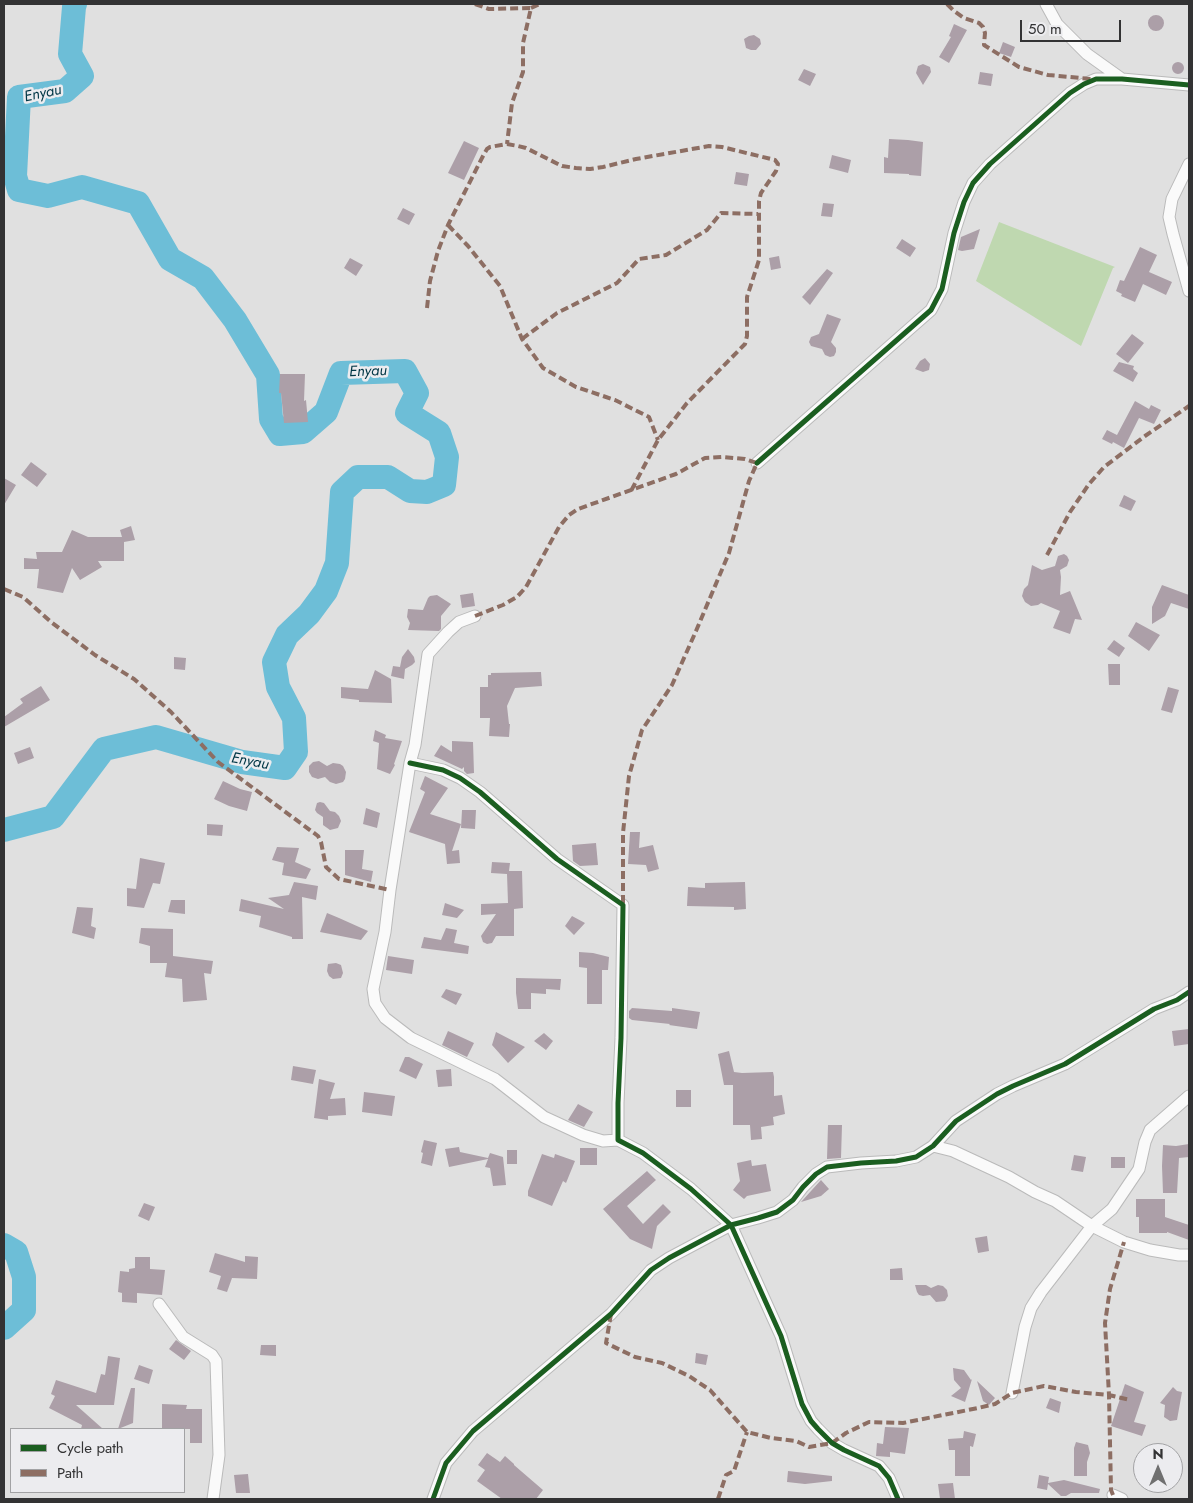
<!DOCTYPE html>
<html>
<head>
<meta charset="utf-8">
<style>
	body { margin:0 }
	#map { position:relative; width:1193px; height:1503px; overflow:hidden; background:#e0e0e0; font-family:Jost,sans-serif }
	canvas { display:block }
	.frame { position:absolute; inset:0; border:5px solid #333334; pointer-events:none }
	.legend { position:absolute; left:10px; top:1428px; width:175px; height:65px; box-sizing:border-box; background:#ececef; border:1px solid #a2a2a4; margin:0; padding:6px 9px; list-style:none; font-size:15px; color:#333334 }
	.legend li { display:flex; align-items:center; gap:10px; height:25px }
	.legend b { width:25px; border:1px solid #a2a2a4 }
	.north { position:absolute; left:1133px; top:1443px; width:50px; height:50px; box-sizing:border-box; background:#ececef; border:1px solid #a2a2a4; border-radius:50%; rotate:0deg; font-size:14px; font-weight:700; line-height:20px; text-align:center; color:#333334 }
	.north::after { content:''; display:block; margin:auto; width:18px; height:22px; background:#707070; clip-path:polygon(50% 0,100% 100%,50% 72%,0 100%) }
	.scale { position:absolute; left:1020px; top:20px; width:101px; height:22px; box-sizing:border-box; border:2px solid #333334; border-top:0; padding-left:6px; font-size:15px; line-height:18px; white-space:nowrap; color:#333334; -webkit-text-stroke:4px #ececef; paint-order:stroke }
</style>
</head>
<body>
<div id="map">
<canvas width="1193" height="1503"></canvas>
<div class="frame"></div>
<ul class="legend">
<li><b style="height:6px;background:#1b5e20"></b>Cycle path</li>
<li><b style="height:6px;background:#8d6e63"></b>Path</li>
</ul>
<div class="north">N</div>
<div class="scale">50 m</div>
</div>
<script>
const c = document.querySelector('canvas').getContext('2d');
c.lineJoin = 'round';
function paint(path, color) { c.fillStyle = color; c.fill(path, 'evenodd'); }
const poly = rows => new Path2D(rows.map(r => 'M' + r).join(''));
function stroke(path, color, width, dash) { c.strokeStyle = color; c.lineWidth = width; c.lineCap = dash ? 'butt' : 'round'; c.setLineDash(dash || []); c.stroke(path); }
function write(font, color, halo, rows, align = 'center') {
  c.font = font + ' Jost,sans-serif'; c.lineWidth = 5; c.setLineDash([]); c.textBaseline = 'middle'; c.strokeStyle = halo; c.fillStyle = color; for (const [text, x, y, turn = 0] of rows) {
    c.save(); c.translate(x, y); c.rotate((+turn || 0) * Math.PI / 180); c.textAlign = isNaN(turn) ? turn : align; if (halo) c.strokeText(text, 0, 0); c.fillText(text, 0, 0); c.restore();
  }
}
const green = poly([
	[999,222,1115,267,1113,268,1081,346,976,281]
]);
const river = poly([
	[4,830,53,817,104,749,156,737,242,762,285,768,296,752,294,718,278,687,274,662,287,635,309,614,326,591,337,563,342,492,358,477,388,477,410,491,427,492,444,485,447,457,439,433,407,413,417,393,405,371,341,373,326,412,303,432,280,434,271,419,268,375,235,320,203,278,170,259,138,203,82,187,48,196,19,190,15,176,19,97,65,91,82,76,70,54,74,7,75,4],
	[4,1245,16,1252,24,1277,24,1310,4,1328]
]);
const building = poly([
	'1148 23a8 8 0 1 1 16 0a8 8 0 1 1-16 0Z',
	[954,24,967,30,949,63,939,57,951,37,949,36],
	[754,35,760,39,761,44,756,50,751,50,746,48,744,39,749,36],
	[1003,42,1015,47,1011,57,999,53],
	'1172 68a6 6 0 1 1 12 0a6 6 0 1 1-12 0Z',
	[923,64,930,67,931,72,923,85,916,73,918,66],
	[804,69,816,74,810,86,798,80],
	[980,72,993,74,991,86,978,84],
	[889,139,908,140,923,142,921,176,909,175,909,174,884,173,884,157,888,158],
	[464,141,479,148,464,180,448,173],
	[832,155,851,160,848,173,829,168],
	[736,172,749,174,747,186,734,184],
	[823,203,834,204,832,217,821,216],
	[403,208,415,214,409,225,397,219],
	[980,229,974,249,962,251,958,250,961,237],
	[902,239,916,248,910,257,896,248],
	[1140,247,1157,255,1149,272,1172,282,1166,295,1143,284,1135,302,1121,296,1122,294,1116,291,1120,280,1124,281],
	[779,256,781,268,771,270,769,258],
	[350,258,363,265,356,276,344,268],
	[827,269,833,273,810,305,802,297],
	[827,314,841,319,831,342,836,348,836,352,834,356,830,357,825,355,822,349,811,346,809,342,811,337,819,334],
	[1132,334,1144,343,1128,363,1116,354],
	[925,358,930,364,929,370,923,372,915,369,920,361],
	[1119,362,1134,366,1133,369,1138,373,1133,382,1113,371],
	[280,374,305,374,304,401,306,400,308,422,284,423,281,393,279,393],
	[1135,401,1149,409,1151,405,1161,410,1154,424,1139,418,1124,448,1113,442,1112,444,1102,439,1107,430,1117,435],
	[31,462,47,474,37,487,21,475],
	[4,478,16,485,4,505],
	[1124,495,1136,501,1131,511,1119,506],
	[131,526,135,540,124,542,124,561,98,561,102,567,80,580,72,568,63,593,37,588,39,569,24,569,24,558,37,559,36,552,62,552,72,530,88,537,122,537,120,530],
	[1064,554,1067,556,1069,560,1067,566,1060,570,1061,577,1060,595,1070,591,1082,620,1075,619,1070,634,1053,628,1060,611,1041,603,1038,605,1031,606,1025,602,1022,596,1024,589,1028,585,1032,565,1042,570,1055,566,1058,556],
	[1162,585,1189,595,1189,609,1171,603,1165,616,1152,624,1152,607],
	[473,593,475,606,462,608,460,595],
	[437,595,451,604,441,616,441,629,439,631,408,630,410,623,407,617,408,609,423,610,428,598,430,596],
	[1136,622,1160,635,1149,651,1128,636],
	[1114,640,1125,648,1119,657,1107,649],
	[408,649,414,657,415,662,412,665,405,669,404,679,391,676,393,666,400,667,402,657],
	[174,657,186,658,185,670,174,669],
	[1108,664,1120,664,1120,685,1109,685],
	[375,670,391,679,392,703,359,702,359,700,341,698,341,687,368,689],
	[541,672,542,686,515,688,507,706,509,724,510,724,509,737,489,736,490,718,480,718,480,687,488,687,488,675,491,675,491,673],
	[41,686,50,700,4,727,4,717,23,703,20,699],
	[1168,687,1179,690,1172,713,1161,710],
	[375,730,386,735,385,738,402,741,394,764,395,765,390,774,377,769,379,743,373,741],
	[452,741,473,742,474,773,467,774,464,771,464,767,462,769,434,756,441,745,452,752],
	[30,747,34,758,18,764,14,753],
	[319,761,327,766,333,763,340,764,343,766,346,772,345,779,343,782,336,784,330,782,325,777,318,779,312,777,309,772,309,766,313,762],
	[425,776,448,788,430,814,461,824,452,851,459,850,460,863,447,864,445,844,409,832,425,792,420,789],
	[223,781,240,789,252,792,247,811,229,806,214,799],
	[320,802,324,803,330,811,335,812,339,816,341,821,338,828,330,830,323,825,323,817,317,813,315,810,317,803],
	[366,808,380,813,377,828,363,824],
	[462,810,476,810,475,829,461,828],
	[207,824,223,825,222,836,207,835],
	[630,832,640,832,639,848,653,845,659,869,648,872,646,865,628,864],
	[596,843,598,865,580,866,573,861,572,845],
	[277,847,299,848,295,862,311,869,306,879,282,875,284,863,272,860],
	[345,850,364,850,362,869,373,871,371,882,345,875],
	[140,858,165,863,160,884,153,883,144,908,127,906,127,888,136,889],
	[492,862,510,863,509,871,522,871,523,908,514,909,514,936,496,936,492,943,487,944,483,942,481,936,496,914,481,915,481,904,508,903,507,874,491,873],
	[294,882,318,886,316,900,302,897,303,939,292,939,292,937,259,927,261,916,239,911,241,899,284,909,268,898,289,895],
	[745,882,746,909,734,910,734,907,687,906,688,887,705,888,705,883],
	[171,900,185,900,185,914,168,912],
	[445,903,464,910,457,918,442,915],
	[77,907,93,908,91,926,96,928,94,939,72,933],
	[327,913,339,918,368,931,361,940,320,932],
	[572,916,585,923,574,935,565,926],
	[141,928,173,929,173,956,213,961,211,974,204,973,207,1000,183,1002,182,979,165,977,167,963,150,963,150,946,139,943],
	[446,928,457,930,454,943,469,946,468,954,421,948,424,937,441,940],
	[579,952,593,953,609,957,608,970,602,970,602,1004,587,1004,587,968,579,967],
	[388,956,414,960,412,974,386,970],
	[336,963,341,965,343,973,341,978,333,979,329,976,327,971,328,964],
	[516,978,561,979,560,990,546,989,546,994,531,993,531,1009,518,1009,516,993],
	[446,989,462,994,456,1005,441,997],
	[632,1008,672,1011,672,1008,700,1012,697,1029,669,1025,670,1024,632,1020,629,1018,629,1011],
	[1189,1029,1189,1044,1174,1046,1172,1031],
	[448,1031,474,1043,467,1057,442,1045],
	[496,1032,525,1047,508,1063,492,1045],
	[544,1033,553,1041,546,1050,534,1041],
	[729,1051,734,1072,742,1073,773,1072,774,1077,774,1096,782,1095,785,1114,773,1117,774,1125,761,1127,762,1139,751,1140,750,1125,733,1125,733,1085,724,1085,718,1054],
	[405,1057,409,1057,423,1064,416,1079,399,1071],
	[293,1066,316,1070,313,1084,291,1080],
	[451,1069,452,1086,438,1087,436,1070],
	[319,1079,335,1083,330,1099,345,1098,346,1115,328,1116,328,1120,314,1118],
	[676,1090,691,1090,691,1107,676,1107],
	[364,1092,395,1096,392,1116,362,1112],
	[578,1104,593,1112,584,1127,568,1120],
	[828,1125,842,1125,841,1158,827,1159],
	[424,1140,437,1143,432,1166,421,1163,423,1153,421,1152],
	[1189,1144,1189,1157,1179,1158,1177,1193,1163,1193,1162,1166,1163,1145,1176,1146],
	[459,1147,460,1152,488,1158,490,1153,503,1157,506,1185,493,1186,490,1168,485,1167,488,1159,449,1167,445,1149],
	[580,1148,597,1148,597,1165,580,1165],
	[507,1150,517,1150,517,1164,507,1164],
	[542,1154,554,1158,555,1154,575,1161,566,1183,563,1181,552,1206,528,1196,528,1191],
	[1074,1155,1086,1157,1083,1172,1071,1170],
	[1111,1157,1125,1157,1125,1168,1111,1168],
	[751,1160,752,1166,766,1164,771,1191,747,1196,744,1199,733,1190,740,1181,737,1163],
	[647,1171,656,1180,627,1206,643,1224,663,1204,671,1212,657,1226,652,1249,630,1239,603,1209],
	[821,1180,829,1189,821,1196,801,1202],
	[1136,1199,1165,1199,1165,1217,1189,1225,1189,1240,1167,1232,1167,1233,1139,1233,1139,1217,1136,1217],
	[144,1203,155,1207,149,1221,138,1216],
	[987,1236,989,1251,978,1253,975,1238],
	[215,1253,245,1262,245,1256,258,1257,257,1279,232,1278,227,1292,217,1289,221,1276,209,1272],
	[135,1257,150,1257,150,1269,165,1270,162,1295,137,1293,137,1303,122,1302,122,1293,118,1292,120,1271,129,1272,129,1269,135,1268],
	[902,1268,903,1280,890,1280,890,1269],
	[915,1285,926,1285,931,1288,938,1285,943,1286,947,1290,948,1296,945,1301,936,1302,930,1295,923,1296,919,1295,917,1292],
	[176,1340,191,1351,184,1360,169,1349],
	[261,1345,276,1345,276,1356,260,1355],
	[696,1353,708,1355,706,1365,695,1363],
	[108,1356,120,1358,114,1405,76,1405,103,1429,81,1429,82,1425,49,1408,55,1396,51,1394,56,1380,96,1393,101,1374,105,1375],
	[139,1365,153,1370,149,1384,134,1379],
	[953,1368,964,1370,971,1380,972,1379,965,1402,951,1396,961,1388,954,1380],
	[977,1381,995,1398,989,1405,983,1401],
	[1125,1384,1144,1392,1134,1422,1146,1425,1142,1436,1111,1426],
	[1173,1387,1177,1391,1182,1392,1177,1420,1170,1421,1164,1417,1165,1405,1160,1403],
	[131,1388,135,1388,133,1423,118,1429],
	[1050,1398,1061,1402,1059,1413,1046,1408],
	[162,1404,187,1405,186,1409,202,1409,202,1443,190,1443,190,1429,162,1429],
	[885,1427,909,1428,905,1454,890,1452,890,1457,876,1456,877,1443,883,1444],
	[964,1431,976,1434,973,1447,970,1446,970,1476,955,1476,955,1450,949,1450,948,1439,963,1438],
	[1076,1442,1088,1445,1090,1453,1087,1462,1087,1476,1074,1476,1074,1448],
	[487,1453,500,1462,505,1456,514,1464,514,1465,543,1490,536,1499,502,1499,477,1481,485,1470,478,1465],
	[788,1471,832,1476,832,1481,805,1484,787,1482],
	[248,1474,250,1493,236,1493,234,1475],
	[1039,1475,1049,1477,1048,1483,1064,1480,1100,1489,1099,1493,1071,1493,1066,1496,1061,1496,1048,1484,1047,1490,1037,1488],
	[953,1483,955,1499,940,1499,938,1484]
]);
const minor = poly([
	[1046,4,1057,24,1087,54,1122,79],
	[1189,164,1172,199,1169,217,1173,234,1189,291],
	[757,463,931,310,942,289,954,233,964,202,973,183,990,164,1070,93,1084,84,1096,79,1122,79,1189,85],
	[475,616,459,622,448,632,428,654,415,745,410,763,390,890,385,932,373,989,375,1003,385,1018,411,1038,495,1079,544,1117,583,1135,603,1141,618,1140],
	[410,763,443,770,460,778,480,792,557,859,623,905,621,1038,618,1103,618,1140,643,1153,691,1189,731,1225,758,1218,777,1212,793,1200,803,1187,816,1174,827,1167,861,1163,896,1161,916,1157,933,1146,956,1121,997,1094,1013,1086,1065,1064,1154,1009,1177,1000,1189,992],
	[933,1146,953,1151,1009,1177,1035,1192,1055,1201,1092,1226,1112,1209,1139,1169,1145,1142,1150,1130,1189,1096],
	[159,1304,183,1337,212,1355,216,1361,219,1455,213,1499],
	[1012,1393,1025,1327,1031,1308,1041,1292,1092,1226,1124,1242,1150,1250,1179,1255,1189,1255],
	[1113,1495,1122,1499],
	[433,1499,446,1463,473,1431,611,1314,651,1270,669,1258,731,1225,781,1336,802,1404,811,1421,818,1429,832,1443,844,1450,879,1466,889,1478,898,1499]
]);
const quiet = poly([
	[475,4,489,9,531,8,523,43,523,72,512,103,507,144],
	[947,4,954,11,964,18,979,23,983,27,985,33,984,45,1019,67,1048,75,1091,79],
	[531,8,540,4],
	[448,225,468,246,500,286,522,339,543,368,576,387,615,400,649,417,658,440],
	[427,308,430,281,438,251,448,225,483,156,487,149,490,147,507,144,518,146,526,148,562,166,576,168,590,169,603,167,636,159,709,146,722,147,775,160,778,164,776,171,761,193,759,201,759,260,747,297,747,336,745,344,687,403,658,440,631,491],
	[522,339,557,313,617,283,639,259,666,255,707,230,721,213,758,214],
	[1047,555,1070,512,1089,484,1104,467,1145,436,1189,406],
	[4,589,23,597,51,622,95,655,134,679,171,712,218,762,318,836,321,842,326,867,339,879,390,890],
	[475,616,503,605,517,597,526,587,559,527,569,515,578,509,676,474,705,458,723,457,745,459,757,463,749,481,729,553,696,631,672,685,642,730,629,776,623,833,623,905],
	[611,1314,606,1343,635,1357,662,1363,689,1376,710,1390,747,1432,771,1438,796,1441,809,1447,832,1443,846,1433,869,1422,903,1423,978,1408,995,1404,1012,1393,1044,1386,1076,1392,1109,1395,1130,1400],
	[1113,1495,1111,1490,1109,1395,1105,1323,1110,1289,1124,1242],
	[718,1499,726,1475,734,1471,747,1432]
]);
const cycleway = poly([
	[757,463,931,310,942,289,954,233,964,202,973,183,990,164,1070,93,1084,84,1096,79,1122,79,1189,85],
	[410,763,443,770,460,778,480,792,557,859,623,905,621,1038,618,1103,618,1140,643,1153,691,1189,731,1225,758,1218,777,1212,793,1200,803,1187,816,1174,827,1167,861,1163,896,1161,916,1157,933,1146,956,1121,997,1094,1013,1086,1065,1064,1154,1009,1177,1000,1189,992],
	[433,1499,446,1463,473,1431,611,1314,651,1270,669,1258,731,1225,781,1336,802,1404,811,1421,818,1429,832,1443,844,1450,879,1466,889,1478,898,1499]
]);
const waterNames = [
	["Enyau",43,94,-12],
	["Enyau",368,372,-2],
	["Enyau",250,762,11]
];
paint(green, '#bfd8b0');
stroke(river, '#6dbed7', 24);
paint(building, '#ac9fa8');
stroke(minor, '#bababa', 13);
stroke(minor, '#fafafa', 11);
stroke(quiet, '#8d6e63', 4, [8, 4]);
stroke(cycleway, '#1b5e20', 5);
write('italic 15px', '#003645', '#ececef', waterNames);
</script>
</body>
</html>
